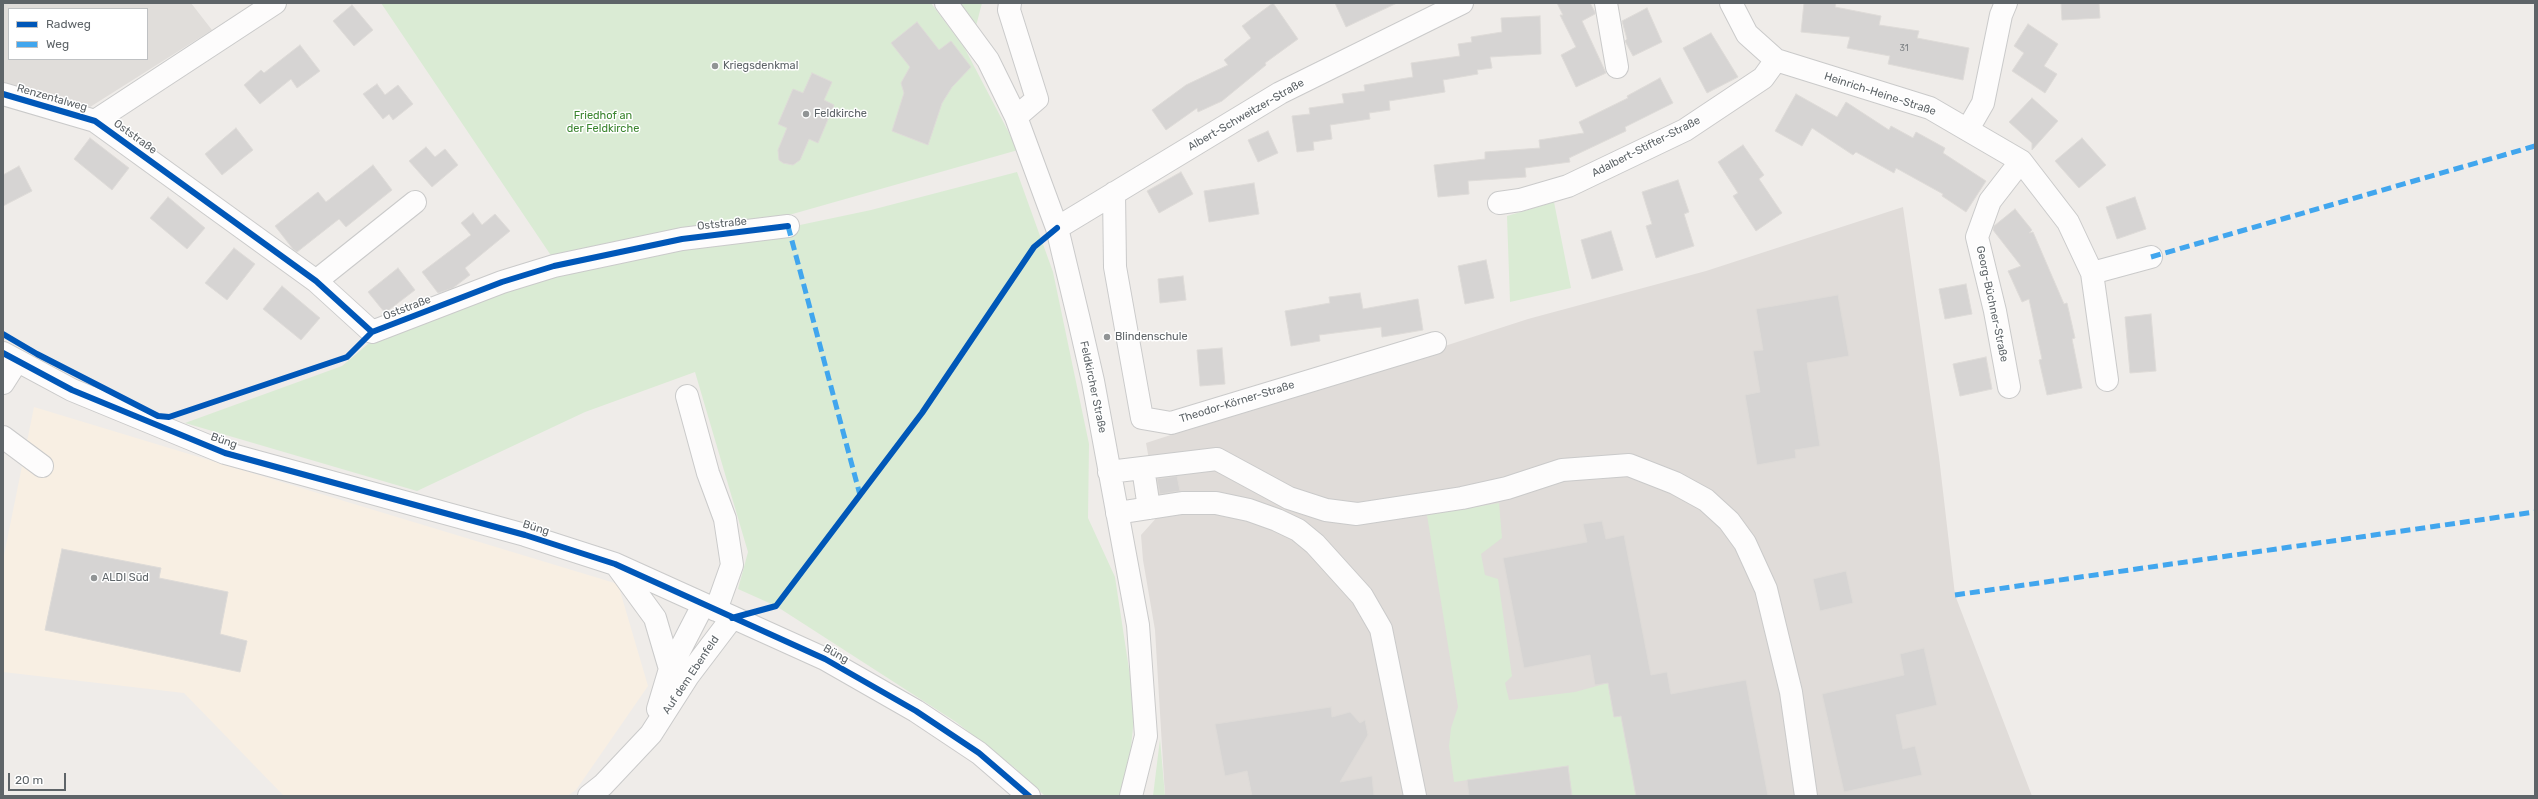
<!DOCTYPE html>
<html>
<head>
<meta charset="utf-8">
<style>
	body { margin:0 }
	#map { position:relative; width:2538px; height:799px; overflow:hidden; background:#efece9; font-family:Rubik,sans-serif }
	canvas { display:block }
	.frame { position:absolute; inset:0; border:4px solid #5e6468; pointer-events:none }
	.legend { position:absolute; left:8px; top:8px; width:140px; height:52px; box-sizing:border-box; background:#fff; border:1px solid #bfc1c3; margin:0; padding:5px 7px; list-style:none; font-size:12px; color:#5e6468 }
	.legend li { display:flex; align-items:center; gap:8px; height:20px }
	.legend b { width:20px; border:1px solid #bfc1c3 }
	.scale { position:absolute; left:8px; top:773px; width:58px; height:18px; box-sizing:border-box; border:2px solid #5e6468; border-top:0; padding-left:5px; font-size:12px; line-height:14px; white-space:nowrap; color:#5e6468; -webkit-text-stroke:3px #fff; paint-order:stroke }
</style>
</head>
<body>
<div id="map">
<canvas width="2538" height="799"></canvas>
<div class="frame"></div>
<ul class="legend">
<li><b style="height:5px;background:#0057b8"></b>Radweg</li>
<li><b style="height:5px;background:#41a6ee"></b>Weg</li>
</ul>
<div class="scale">20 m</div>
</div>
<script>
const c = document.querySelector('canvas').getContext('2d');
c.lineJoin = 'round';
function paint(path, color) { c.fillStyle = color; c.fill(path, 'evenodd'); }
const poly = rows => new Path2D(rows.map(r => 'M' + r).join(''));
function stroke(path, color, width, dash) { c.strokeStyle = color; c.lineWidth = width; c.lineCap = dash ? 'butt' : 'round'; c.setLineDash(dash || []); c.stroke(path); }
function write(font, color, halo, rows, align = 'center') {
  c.font = font + ' Rubik,sans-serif'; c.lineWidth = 3; c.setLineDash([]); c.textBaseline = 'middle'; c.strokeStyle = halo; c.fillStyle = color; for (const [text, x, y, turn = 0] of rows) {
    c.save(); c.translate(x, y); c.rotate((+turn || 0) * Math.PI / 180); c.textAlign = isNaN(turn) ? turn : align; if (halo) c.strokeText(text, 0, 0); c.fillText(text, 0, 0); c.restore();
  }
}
const commercial = poly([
	[34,407,618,584,648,686,576,790,567,796,284,796,184,693,3,672,3,560]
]);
const industrial = poly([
	[3,3,191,3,212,30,90,107,3,83],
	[9,9,147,9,147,59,9,59]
]);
const education = poly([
	[1903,207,1939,457,1955,595,2032,796,1165,796,1155,630,1143,560,1141,535,1159,515,1146,443,1528,319,1706,271]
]);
const green = poly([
	[381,3,931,3,964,47,1018,150,789,215,552,257],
	[959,3,982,3,976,26],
	[1017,172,1053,272,1089,444,1088,518,1115,577,1135,709,1127,785,1118,796,1045,796,1015,768,956,722,776,606,738,589,748,552,695,372,585,412,417,491,185,423,342,366,368,344,506,287,871,210],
	[1554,202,1571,288,1510,302,1507,216],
	[1499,503,1502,538,1481,554,1485,575,1498,579,1512,676,1505,683,1509,700,1575,692,1608,683,1614,717,1621,716,1636,796,1572,796,1568,766,1454,782,1449,746,1451,728,1458,707,1427,515],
	[1160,739,1165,796,1153,796]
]);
const building = poly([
	[1273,3,1298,39,1265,63,1266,65,1222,101,1198,112,1197,108,1166,130,1152,110,1186,85,1228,65,1224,60,1251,38,1242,26,1273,3],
	[1335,3,1397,3,1346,27,1335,3],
	[1557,3,1590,3,1595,12,1595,14,1582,21,1606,73,1576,87,1561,55,1576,47,1560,15,1563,15,1557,3],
	[1804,3,1836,3,1835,7,1881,16,1879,25,1919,31,1917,38,1969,48,1963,80,1888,64,1890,56,1847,48,1850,37,1801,32,1804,3],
	[2061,3,2099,3,2100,18,2062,20,2061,3],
	[352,5,373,30,354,46,333,21,352,5],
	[1647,8,1662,42,1633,56,1625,41,1627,39,1622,21,1647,8],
	[1540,16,1541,54,1490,57,1492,68,1477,70,1478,74,1443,80,1445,92,1389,101,1390,110,1369,113,1370,119,1330,125,1332,139,1313,142,1314,150,1297,152,1292,116,1310,114,1309,108,1344,103,1342,94,1365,91,1364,85,1413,77,1411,63,1460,56,1458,44,1472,42,1471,37,1502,32,1501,18,1540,16],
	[917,22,939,50,951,41,971,67,952,87,942,103,928,145,892,131,904,93,901,83,910,67,891,43,917,22],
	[2028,24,2058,44,2044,66,2057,74,2045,93,2012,71,2024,53,2014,46,2028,24],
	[1711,33,1738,77,1707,93,1683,48,1711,33],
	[300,45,320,71,297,88,291,79,260,104,244,85,261,70,264,73,300,45],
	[812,73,832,82,824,100,834,105,818,143,809,139,800,160,793,165,783,163,779,160,778,150,787,128,778,124,793,89,803,93,812,73],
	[1660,78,1673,103,1625,127,1626,131,1569,158,1570,162,1525,168,1526,177,1468,181,1469,194,1438,197,1434,165,1485,159,1485,152,1540,148,1539,140,1584,133,1579,122,1628,98,1627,96,1660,78],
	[377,84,385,95,398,85,413,104,393,120,389,114,383,119,363,94,377,84],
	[1796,94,1837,117,1846,102,1889,130,1891,126,1913,138,1916,132,1945,148,1943,153,1986,181,1966,212,1942,196,1943,194,1896,168,1894,173,1856,152,1853,155,1812,128,1802,146,1775,131,1796,94],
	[2032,98,2058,121,2032,150,2032,143,2009,122,2032,98],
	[236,128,253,150,222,175,205,154,236,128],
	[1268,131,1278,153,1258,162,1248,140,1268,131],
	[90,138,129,168,112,190,74,159,90,138],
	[2082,138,2106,165,2079,188,2055,161,2082,138],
	[1743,145,1764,175,1759,179,1782,213,1756,231,1733,196,1738,193,1718,162,1743,145],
	[426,147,435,157,445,149,458,165,432,187,409,161,426,147],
	[373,165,392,190,346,227,339,219,297,252,293,249,275,226,318,192,326,202,373,165],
	[19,166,32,191,3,206,3,175,19,166],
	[1181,172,1193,194,1159,213,1147,191,1181,172],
	[1678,180,1689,212,1684,214,1694,246,1656,258,1646,226,1652,224,1642,192,1678,180],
	[1254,183,1259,214,1209,222,1204,191,1254,183],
	[168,197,205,228,187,249,150,218,168,197],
	[2135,197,2146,229,2117,239,2106,207,2135,197],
	[2015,209,2032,230,2029,233,2033,232,2064,304,2067,303,2075,338,2072,339,2082,388,2047,395,2039,360,2042,359,2029,299,2022,302,2008,271,2021,266,1993,230,1994,226,2015,209],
	[473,213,482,225,495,214,510,231,465,268,470,275,453,288,438,293,422,272,471,235,461,223,473,213],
	[1611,231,1623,270,1592,279,1581,240,1611,231],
	[234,248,255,264,227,300,205,283,234,248],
	[1486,260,1494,298,1465,304,1458,266,1486,260],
	[398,268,415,290,385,313,368,292,398,268],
	[1183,276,1186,300,1160,303,1158,279,1183,276],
	[1966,284,1972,314,1945,319,1939,289,1966,284],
	[282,286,320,318,301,340,263,309,282,286],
	[1360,293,1363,309,1418,299,1423,330,1382,337,1381,327,1319,335,1320,341,1291,346,1285,311,1330,303,1329,297,1360,293],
	[1838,295,1849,356,1807,363,1820,446,1795,450,1796,458,1757,465,1745,395,1760,392,1753,351,1763,350,1756,309,1838,295],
	[2151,314,2156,371,2130,373,2125,317,2151,314],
	[1222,348,1225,384,1200,386,1197,350,1222,348],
	[1986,357,1992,389,1960,396,1953,364,1986,357],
	[1177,476,1180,491,1160,494,1157,479,1177,476],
	[1602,521,1606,539,1624,535,1651,675,1667,672,1671,694,1746,680,1768,796,1636,796,1621,716,1614,717,1608,683,1595,685,1590,655,1524,668,1503,558,1587,542,1583,524,1602,521],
	[62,549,161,568,159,578,228,592,220,634,247,641,240,672,45,630,62,549],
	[1846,571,1853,603,1820,611,1813,579,1846,571],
	[1924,648,1937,705,1896,715,1903,749,1915,746,1922,775,1844,792,1822,694,1904,675,1900,654,1924,648],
	[1331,707,1332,717,1350,712,1360,723,1365,720,1368,735,1340,782,1372,776,1374,796,1252,796,1247,771,1225,776,1215,724,1331,707],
	[1568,766,1572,796,1469,796,1467,780,1568,766]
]);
const minor = poly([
	[946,3,988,60,1016,117,1057,228,1079,320,1093,381,1138,625,1146,736,1131,796],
	[1010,3,1009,10,1037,99,1016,117],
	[1606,3,1617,67],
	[1731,3,1747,34,1776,60,1930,108,2021,161,2068,222,2092,273,2107,380],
	[3,94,95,121,316,281,372,332,502,282,554,266,682,239,788,226],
	[95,121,275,3],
	[1968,129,1983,103,2001,15,2006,3],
	[1114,193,1115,267,1142,418,1171,423,1435,343],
	[1499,203,1520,200,1568,186,1685,130,1763,78,1776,60],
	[1057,228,1280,93,1462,3],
	[2092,273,2151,257],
	[316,281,415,202],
	[3,353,72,390,225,453,525,535,615,564,825,659,916,711,979,753,1029,796],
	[3,383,17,361],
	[2009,387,1995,311,1977,237,1990,201,2021,161],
	[687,396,708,473,725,519,732,565,716,610],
	[3,437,42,466],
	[1143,468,1149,508],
	[1109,472,1217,459,1289,498,1326,510,1357,514,1462,498,1507,488,1562,470,1629,465,1675,483,1706,500,1729,521,1745,543,1766,589,1791,692,1806,796],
	[1117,513,1182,503,1216,503,1249,510,1277,520,1298,530,1315,544,1362,596,1381,629,1415,796],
	[617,566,655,618,670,669],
	[658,709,670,669,703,605],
	[589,796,603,785,651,734,688,676,732,618]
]);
const quiet = poly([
	[788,226,860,495],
	[2151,257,2535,146],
	[1955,595,2535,512]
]);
const cycleway = poly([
	[3,94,95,121,316,281,372,332,502,282,554,266,682,239,788,226],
	[3,334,37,354,158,416,169,417,347,357,372,332],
	[3,353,72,390,225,453,525,535,615,564,825,659,916,711,979,753,1029,796],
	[732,618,776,606,922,413,1034,247,1057,228]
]);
const markers = [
	[715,66,4,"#919495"],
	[806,114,4,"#919495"],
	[1107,337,4,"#919495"],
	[94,578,4,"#919495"]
];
const numberNames = [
	["31",1904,48]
];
const poiNames = [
	["Kriegsdenkmal",723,66],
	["Feldkirche",814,114],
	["Blindenschule",1115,337],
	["ALDI Süd",102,578]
];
const streetNames = [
	["Heinrich-Heine-Straße",1880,94,18],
	["Renzentalweg",52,98,16],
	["Albert-Schweitzer-Straße",1246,115,-30],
	["Oststraße",135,137,36],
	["Adalbert-Stifter-Straße",1646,147,-27],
	["Oststraße",722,224,-6],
	["Georg-Büchner-Straße",1992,304,78],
	["Oststraße",407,308,-21],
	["Feldkircher Straße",1093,387,78],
	["Theodor-Körner-Straße",1237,402,-17],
	["Büng",224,441,19],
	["Büng",536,528,17],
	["Büng",836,654,29],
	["Auf dem Ebenfeld",691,675,-56]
];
const parkNames = [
	["Friedhof an",603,116],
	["der Feldkirche",603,129]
];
paint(commercial, '#f8efe3');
paint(industrial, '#e0ddda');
paint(education, '#e0dcd9');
paint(green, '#daebd4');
paint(building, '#d6d4d3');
stroke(building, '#dedbd8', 1);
stroke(minor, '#cacaca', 24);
stroke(minor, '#fdfcfc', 22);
stroke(quiet, '#41a6ee', 5, [10, 5]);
stroke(cycleway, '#0057b8', 6);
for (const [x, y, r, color] of markers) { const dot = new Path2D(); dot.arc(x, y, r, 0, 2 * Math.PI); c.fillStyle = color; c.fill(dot); stroke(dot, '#fff', 1.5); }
write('9px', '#7d8184', null, numberNames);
write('11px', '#5e6468', '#fff', poiNames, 'left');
write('11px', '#5e6468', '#fff', streetNames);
write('11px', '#3b852f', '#fff', parkNames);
</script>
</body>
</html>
